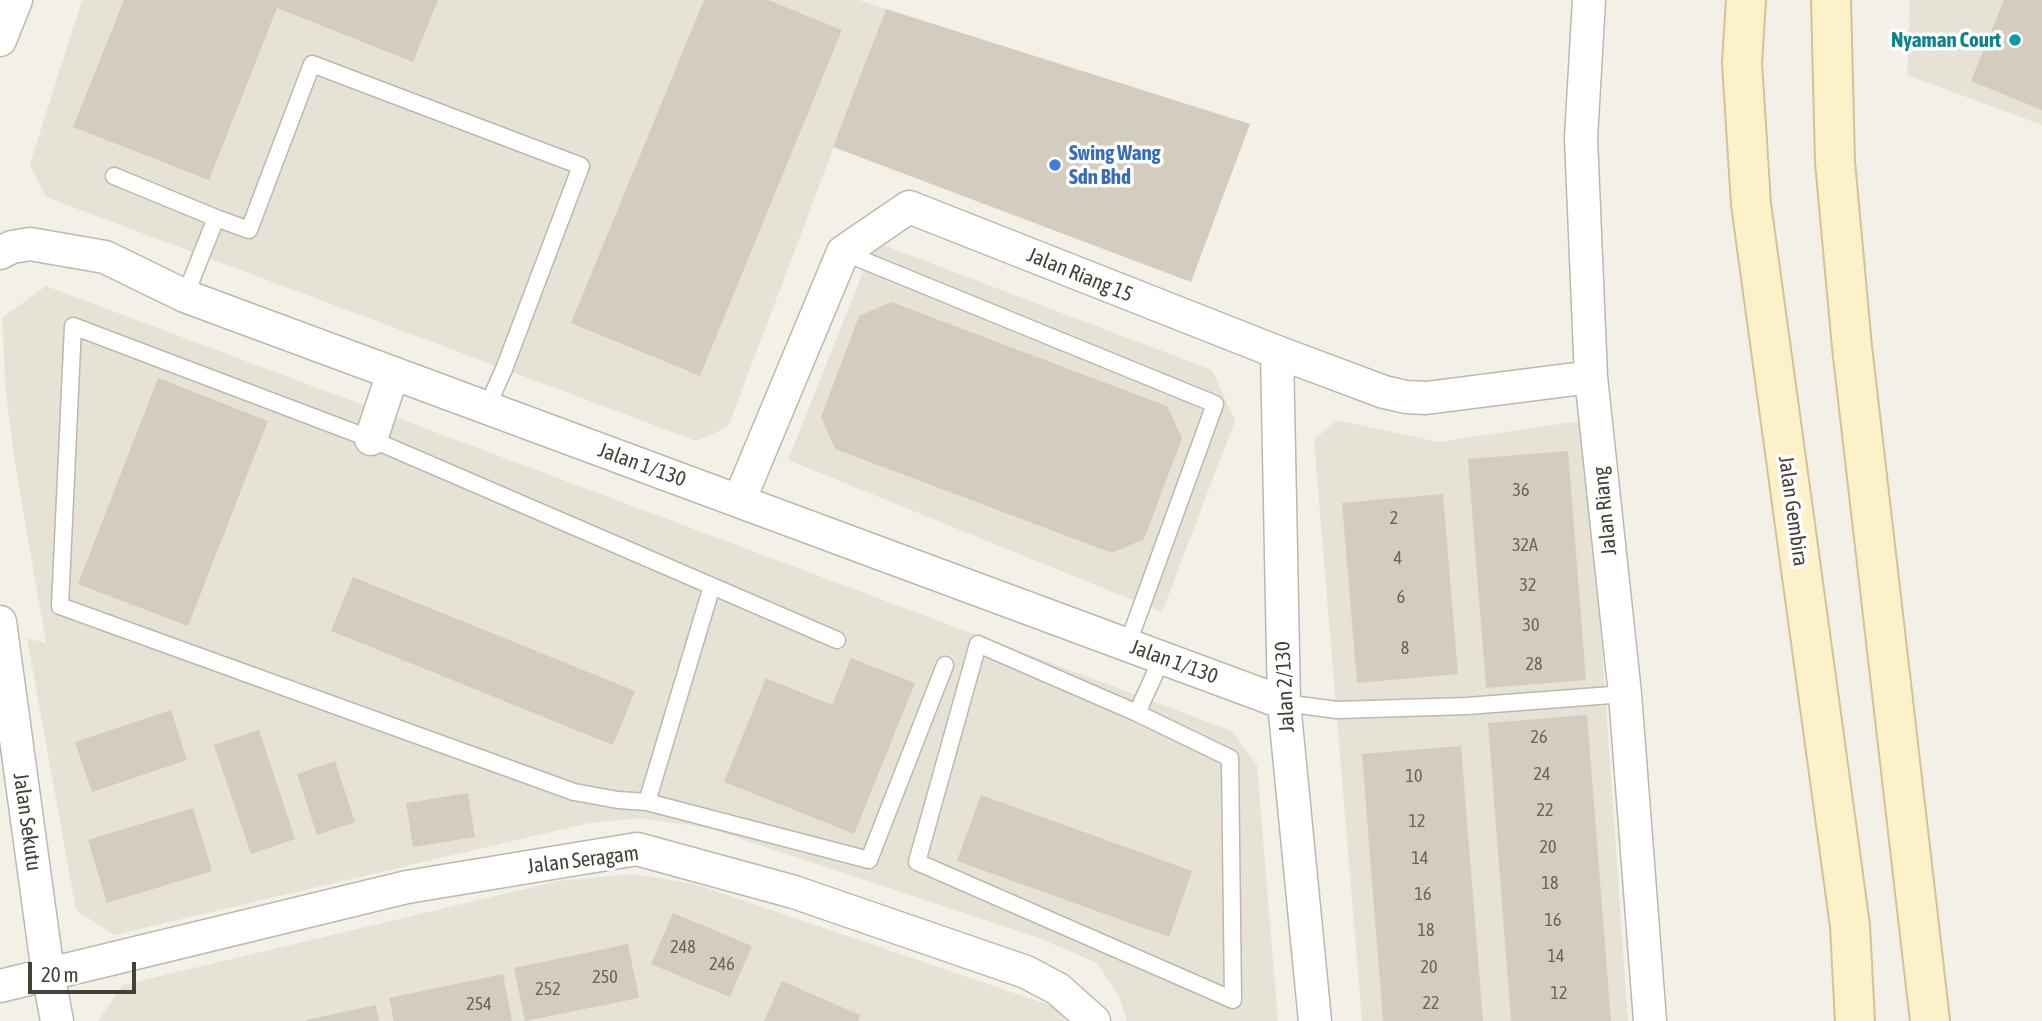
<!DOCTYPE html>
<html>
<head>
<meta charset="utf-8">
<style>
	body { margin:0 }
	#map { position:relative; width:2042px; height:1021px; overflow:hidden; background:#f3f0e8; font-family:"Asap Condensed",sans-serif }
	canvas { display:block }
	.scale { position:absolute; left:28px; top:962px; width:108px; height:32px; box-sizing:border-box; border:4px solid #464137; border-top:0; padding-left:9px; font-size:21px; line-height:24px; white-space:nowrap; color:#464137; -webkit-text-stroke:5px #fff; paint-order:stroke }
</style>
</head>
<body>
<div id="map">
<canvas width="2042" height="1021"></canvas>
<div class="scale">20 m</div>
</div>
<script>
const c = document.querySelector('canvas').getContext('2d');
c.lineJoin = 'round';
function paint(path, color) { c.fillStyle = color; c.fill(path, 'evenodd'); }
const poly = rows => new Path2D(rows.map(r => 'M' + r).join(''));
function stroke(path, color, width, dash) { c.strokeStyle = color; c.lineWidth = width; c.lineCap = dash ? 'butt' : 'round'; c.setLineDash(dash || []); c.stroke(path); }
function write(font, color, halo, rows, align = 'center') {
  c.font = font + ' "Asap Condensed",sans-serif'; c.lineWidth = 7; c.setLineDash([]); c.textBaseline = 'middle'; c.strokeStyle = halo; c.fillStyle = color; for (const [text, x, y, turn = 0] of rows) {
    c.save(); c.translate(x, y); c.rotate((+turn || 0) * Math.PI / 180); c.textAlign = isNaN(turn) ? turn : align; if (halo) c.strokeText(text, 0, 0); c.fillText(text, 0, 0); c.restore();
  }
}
const residential = poly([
	[82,0,859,0,886,9,728,427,696,441,46,197,30,164],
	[1910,0,2042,0,2042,125,1907,75],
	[875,242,1212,370,1235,421,1162,612,788,460],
	[46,286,1232,731,1257,765,1278,1021,1127,1021,1120,998,1097,963,1034,936,708,828,642,818,589,823,114,935,76,910,27,638,46,643,15,463,6,394,2,318],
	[1336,420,1439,442,1586,420,1628,1021,1362,1021,1314,440],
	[633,874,695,884,1058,1008,1066,1021,98,1021,123,985,558,881]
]);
const building = poly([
	[124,0,438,0,413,62,277,8,209,180,73,127],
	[704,0,768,0,842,30,700,376,571,323],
	[2004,0,2042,0,2042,110,1971,81],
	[886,9,1250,124,1191,282,833,147],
	[891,302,1167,406,1182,438,1144,539,1112,553,835,449,821,417,859,316],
	[158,378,268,421,188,626,78,584],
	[1568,451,1586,680,1486,688,1468,459],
	[1443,494,1458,674,1357,683,1342,503],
	[353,577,635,691,613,745,331,631],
	[851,658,915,683,854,834,724,782,766,678,832,705],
	[171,710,187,760,92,792,75,742],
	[1587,715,1611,1021,1511,1021,1488,723],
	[259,730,295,839,251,854,214,745],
	[1461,746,1483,1021,1383,1021,1362,754],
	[335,761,355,822,317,835,297,774],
	[468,793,475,837,413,847,406,803],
	[981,795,1192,871,1169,937,957,861],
	[193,808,212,871,107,903,88,840],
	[673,913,752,946,730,997,651,964],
	[628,944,639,998,525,1021,514,968],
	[503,974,512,1021,394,1021,389,998],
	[782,981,860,1015,858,1021,764,1021],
	[376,1005,379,1021,306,1021,306,1020]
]);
const lane = poly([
	[114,176,216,218],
	[843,252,1215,404,1127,646],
	[185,296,216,218,249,230,312,64,581,166,504,369,487,407],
	[837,640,371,439,73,326,60,606,574,792,618,800,647,802,869,860,945,665],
	[978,644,1137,713,1230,758,1233,1000,917,862,978,644],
	[1284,703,1337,710,1467,706,1625,694],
	[1137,713,1162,658],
	[647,802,712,586]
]);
const street = poly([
	[1589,0,1581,138,1591,377,1625,694,1650,1021],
	[0,40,16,0],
	[0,253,12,247,30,244,105,257,185,296,1284,703],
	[1277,352,1284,703,1315,1021],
	[371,439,393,373],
	[739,501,843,252,909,207,1277,352,1384,392,1406,397,1426,398,1591,377],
	[0,622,48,973,57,1021],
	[0,986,407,887,637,849,794,892,1026,972,1058,989,1094,1021]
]);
const secondary = poly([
	[1746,0,1742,63,1751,204,1850,926,1855,1021],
	[1831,0,1835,162,1852,347,1930,1021]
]);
const markers = [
	[2015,40,7,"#0f9aa8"],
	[1055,165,7,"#3f7fe0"]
];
const numberNames = [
	["36",1521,490],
	["2",1394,518],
	["32A",1525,545],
	["4",1398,558],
	["32",1528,585],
	["6",1401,597],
	["30",1531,625],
	["8",1405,648],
	["28",1534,664],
	["26",1539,737],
	["24",1542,774],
	["10",1414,776],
	["22",1545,810],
	["12",1417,821],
	["20",1548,847],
	["14",1420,858],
	["18",1550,883],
	["16",1423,894],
	["16",1553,920],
	["18",1426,930],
	["248",683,947],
	["14",1556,956],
	["246",722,964],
	["20",1429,967],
	["250",605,977],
	["252",548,989],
	["12",1559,993],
	["22",1431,1003],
	["254",479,1004]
];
const cultureNames = [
	["Nyaman Court",2001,40]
];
const shopNames = [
	["Swing Wang",1069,153],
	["Sdn Bhd",1069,177]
];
const streetNames = [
	["Jalan Riang 15",1080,275,22],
	["Jalan 1/130",642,465,20],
	["Jalan Riang",1605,511,-96],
	["Jalan Gembira",1793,511,82],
	["Jalan 1/130",1174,662,20],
	["Jalan 2/130",1285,687,-93],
	["Jalan Sekutu",27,822,82],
	["Jalan Seragam",583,860,-7]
];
paint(residential, '#e7e2d6');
paint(building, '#d4ccbe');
stroke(lane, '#beb8ab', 19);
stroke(street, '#beb8ab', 35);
stroke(secondary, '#d1c499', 42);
stroke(lane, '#fff', 16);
stroke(street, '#fff', 32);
stroke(secondary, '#fcf1c9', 38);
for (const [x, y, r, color] of markers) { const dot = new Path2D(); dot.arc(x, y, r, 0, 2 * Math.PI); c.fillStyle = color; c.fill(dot); stroke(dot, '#fff', 2.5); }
write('18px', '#6a6459', null, numberNames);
write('bold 21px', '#0d838f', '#fff', cultureNames, 'right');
write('bold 21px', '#366cbe', '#fff', shopNames, 'left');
write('21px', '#464137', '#fff', streetNames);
</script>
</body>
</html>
